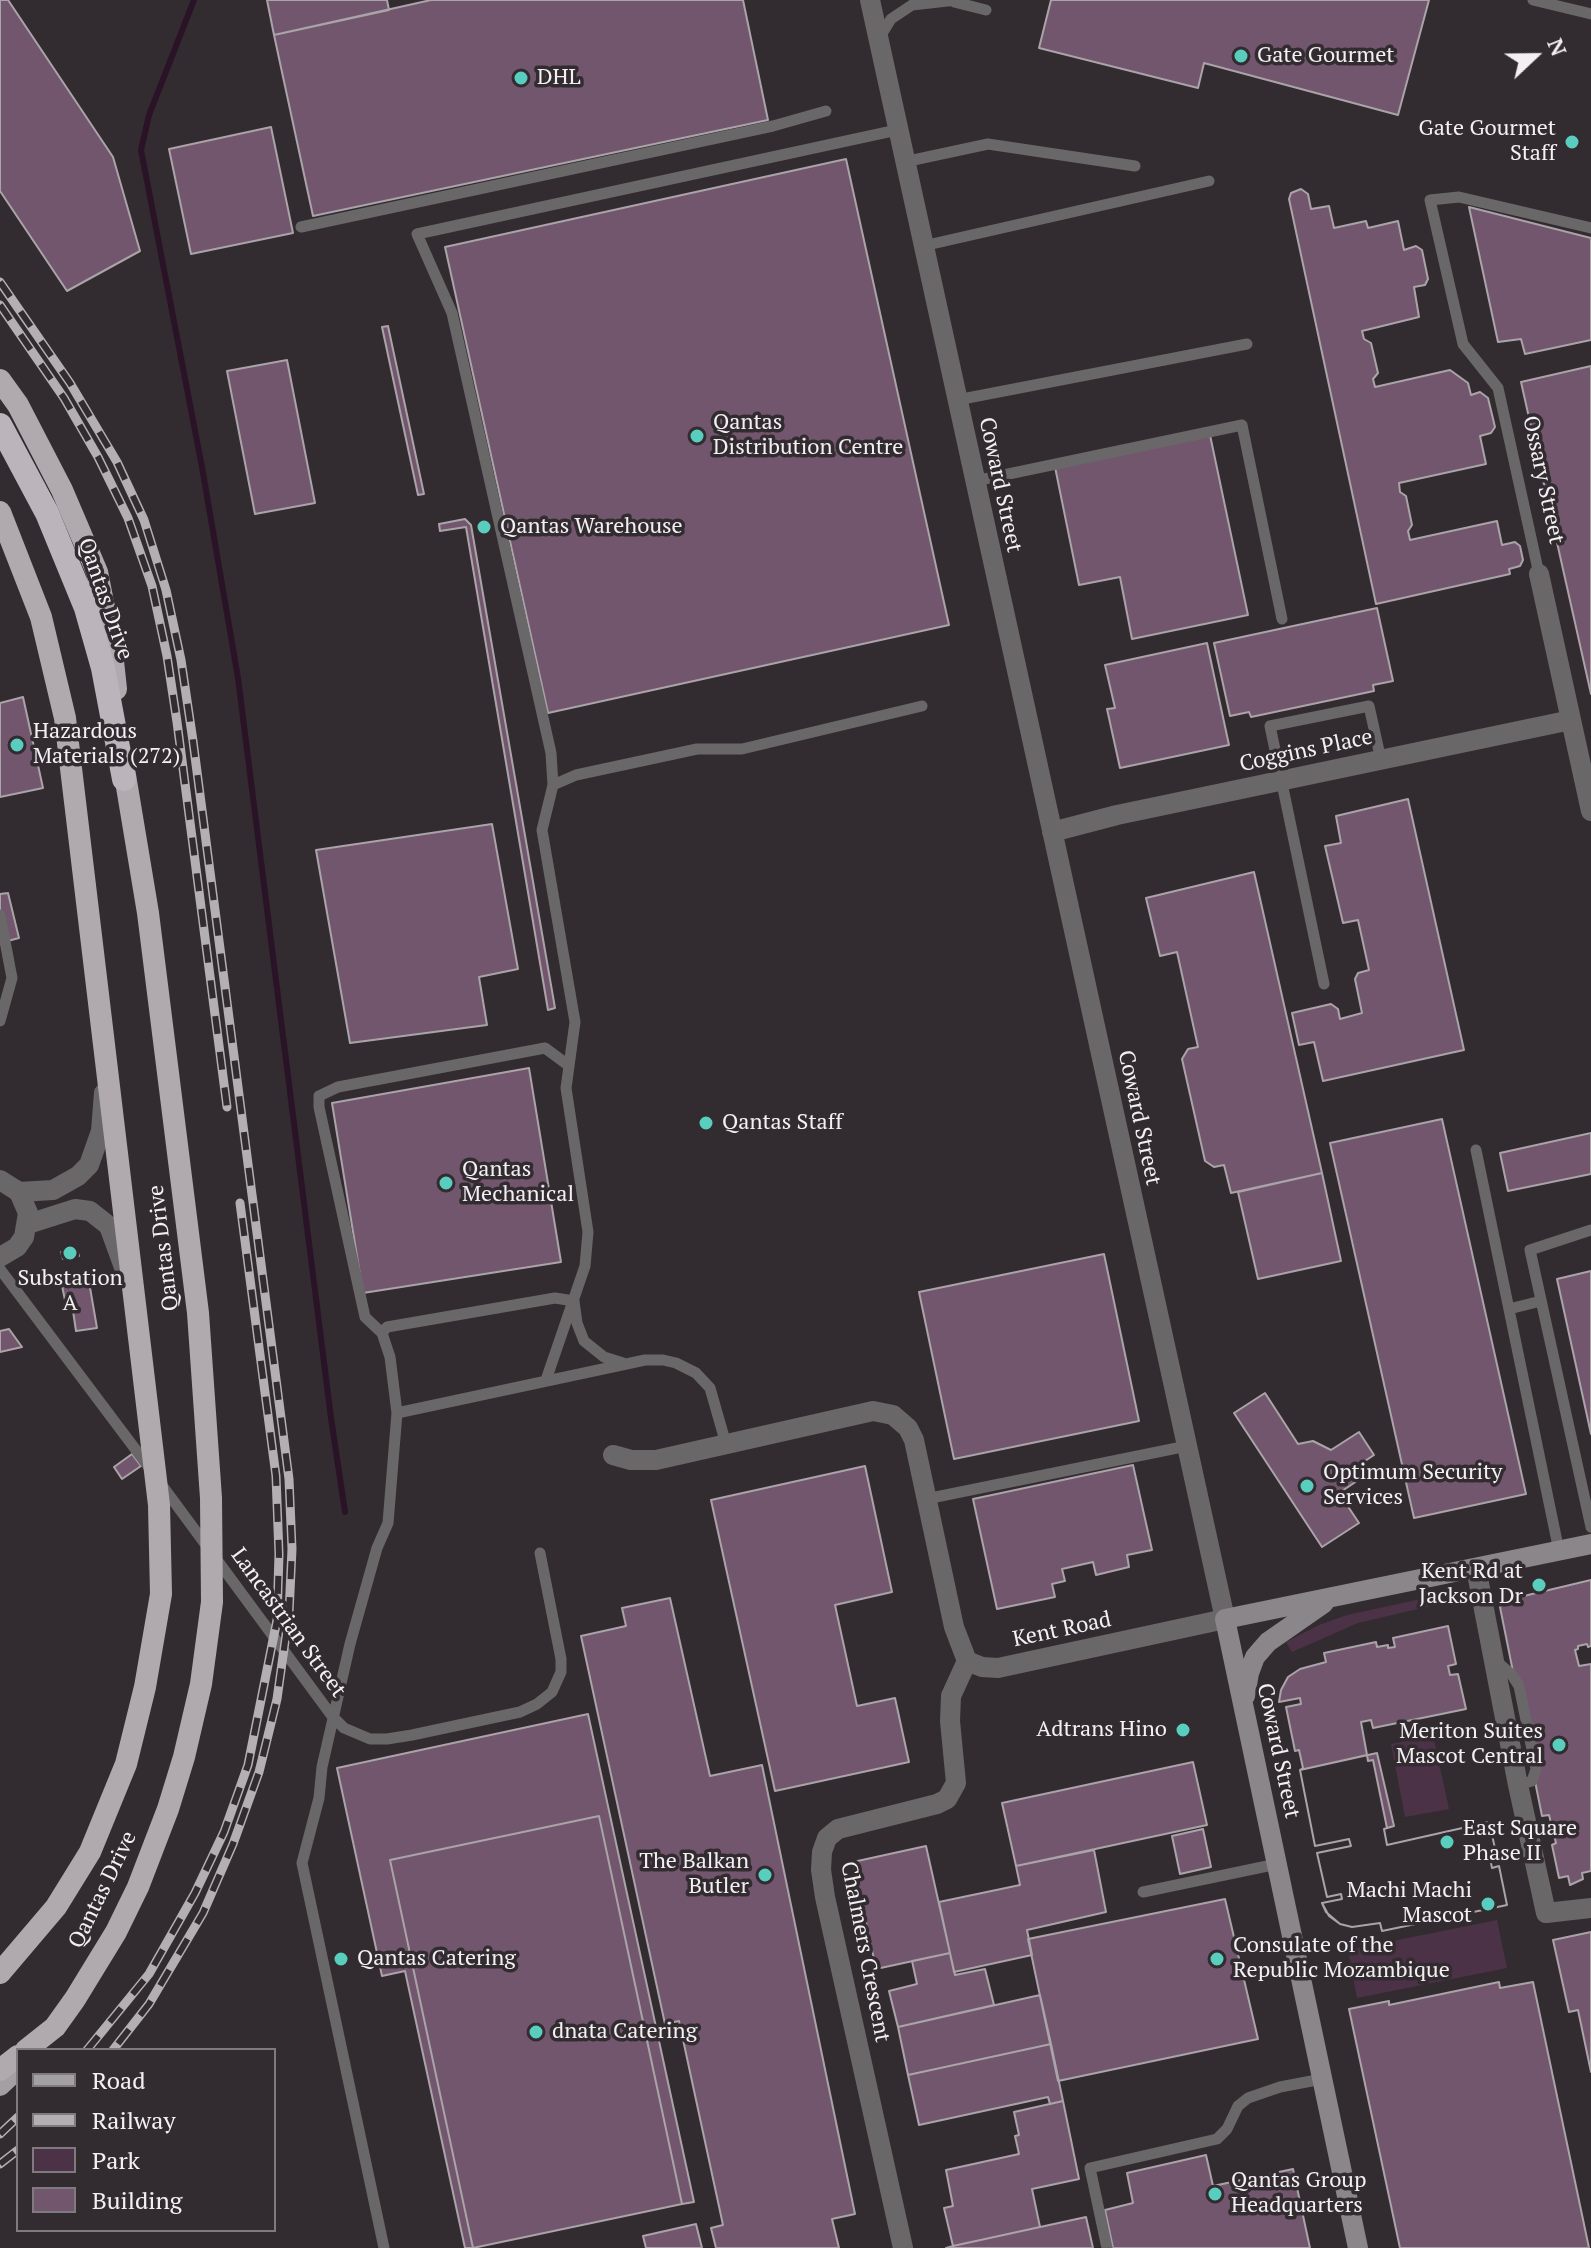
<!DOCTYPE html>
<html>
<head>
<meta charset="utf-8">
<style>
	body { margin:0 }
	#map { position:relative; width:1591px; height:2248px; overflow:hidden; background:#322c30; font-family:"PT Serif",serif }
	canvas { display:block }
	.legend { position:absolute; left:16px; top:2048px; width:260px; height:184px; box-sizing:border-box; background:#322c30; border:2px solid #7f7a7e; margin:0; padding:10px 14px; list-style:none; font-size:24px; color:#f3eff2 }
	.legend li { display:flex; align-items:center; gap:16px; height:40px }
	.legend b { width:40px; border:2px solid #7f7a7e }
	.north { position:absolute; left:1495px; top:16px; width:80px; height:80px; -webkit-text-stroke:6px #322c30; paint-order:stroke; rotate:68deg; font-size:22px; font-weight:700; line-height:32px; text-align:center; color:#f3eff2 }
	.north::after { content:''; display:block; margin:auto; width:28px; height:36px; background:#f3eff2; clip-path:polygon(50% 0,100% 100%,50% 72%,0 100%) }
</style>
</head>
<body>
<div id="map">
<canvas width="1591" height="2248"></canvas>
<ul class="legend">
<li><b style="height:10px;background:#a49fa3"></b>Road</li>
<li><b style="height:10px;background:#b4afb2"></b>Railway</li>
<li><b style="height:22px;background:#4b3246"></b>Park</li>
<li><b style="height:22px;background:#72566d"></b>Building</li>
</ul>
<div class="north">N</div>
</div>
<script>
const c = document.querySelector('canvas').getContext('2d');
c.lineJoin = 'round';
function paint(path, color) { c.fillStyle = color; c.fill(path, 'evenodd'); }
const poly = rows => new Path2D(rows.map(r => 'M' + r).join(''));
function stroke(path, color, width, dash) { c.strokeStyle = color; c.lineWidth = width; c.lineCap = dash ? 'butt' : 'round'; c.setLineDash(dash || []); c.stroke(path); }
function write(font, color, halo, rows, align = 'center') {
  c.font = font + ' "PT Serif",serif'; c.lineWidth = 7; c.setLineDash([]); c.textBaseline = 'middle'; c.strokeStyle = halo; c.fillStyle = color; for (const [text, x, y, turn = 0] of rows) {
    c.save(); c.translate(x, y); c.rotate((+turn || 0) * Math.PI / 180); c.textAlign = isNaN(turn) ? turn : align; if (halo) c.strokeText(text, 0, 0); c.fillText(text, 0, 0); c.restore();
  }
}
const green = poly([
	[1449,1593,1452,1601,1358,1623,1292,1652,1286,1642,1319,1625,1347,1615],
	[1433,1735,1449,1809,1405,1817,1391,1744],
	[1497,1920,1507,1968,1357,1998,1348,1950]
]);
const stream = poly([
	[194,0,149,115,141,150,202,467,238,678,331,1418,345,1512]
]);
const building = poly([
	[0,0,8,0,113,157,140,251,67,291,0,191,0,0],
	[267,0,387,0,389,10,274,35,267,0],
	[431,0,743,0,768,120,313,216,274,35,431,0],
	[1051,0,1429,0,1398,115,1204,63,1198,88,1039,48,1051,0],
	[271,127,293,233,191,254,169,149,271,127],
	[846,159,949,625,548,713,445,247,846,159],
	[1301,189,1308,194,1311,209,1329,206,1334,228,1366,221,1368,228,1398,221,1404,250,1416,246,1422,250,1428,279,1425,285,1414,287,1419,317,1362,331,1364,339,1371,343,1378,373,1373,379,1375,387,1450,370,1468,383,1471,395,1480,392,1488,398,1495,427,1491,433,1480,436,1486,464,1399,483,1400,492,1406,496,1412,525,1408,531,1410,540,1497,521,1502,545,1515,542,1520,546,1523,560,1520,566,1509,569,1510,574,1376,604,1289,199,1291,193,1301,189],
	[1469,207,1591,238,1591,340,1525,354,1521,339,1498,342,1469,207],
	[388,326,424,494,418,495,382,327,388,326],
	[287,360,315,503,255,514,227,371,287,360],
	[1591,366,1591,694,1521,382,1591,366],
	[1210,435,1248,615,1132,639,1120,577,1079,585,1055,467,1210,435],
	[465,519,471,525,555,1008,548,1010,466,527,440,531,439,524,465,519],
	[1377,608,1393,681,1373,685,1374,691,1251,717,1249,712,1230,716,1214,643,1377,608],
	[1207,643,1229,745,1120,768,1107,709,1115,708,1105,665,1207,643],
	[23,697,43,788,0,797,0,703,23,697],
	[1408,799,1464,1050,1323,1081,1314,1042,1299,1045,1292,1013,1331,1004,1338,1009,1340,1019,1362,1013,1355,979,1358,973,1369,970,1358,920,1343,923,1325,846,1341,843,1336,816,1408,799],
	[492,824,518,969,479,977,487,1025,350,1043,316,850,492,824],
	[1254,872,1322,1173,1231,1193,1224,1165,1214,1167,1205,1161,1182,1059,1188,1049,1198,1047,1177,952,1160,956,1146,898,1254,872],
	[8,893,19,938,0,943,0,894,8,893],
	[529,1068,561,1262,363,1293,332,1103,529,1068],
	[1442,1119,1526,1494,1414,1518,1330,1143,1442,1119],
	[1591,1133,1591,1174,1508,1191,1500,1153,1591,1133],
	[1322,1173,1341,1261,1258,1279,1238,1192,1322,1173],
	[77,1249,79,1256,63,1259,61,1252,77,1249],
	[1104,1254,1139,1421,954,1459,919,1292,1104,1254],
	[1591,1271,1591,1434,1557,1279,1591,1271],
	[88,1276,97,1328,76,1331,72,1304,66,1305,61,1281,88,1276],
	[9,1329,22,1347,0,1352,0,1331,9,1329],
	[1265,1393,1298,1444,1313,1441,1331,1450,1359,1432,1374,1455,1362,1463,1369,1473,1339,1493,1359,1523,1322,1547,1234,1413,1265,1393],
	[132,1454,141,1466,122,1479,114,1467,132,1454],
	[1133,1465,1152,1550,1127,1555,1129,1567,1096,1575,1093,1562,1062,1569,1065,1581,1052,1584,1055,1597,997,1609,973,1499,1133,1465],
	[865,1466,892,1592,835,1605,857,1706,895,1698,909,1762,775,1791,711,1500,865,1466],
	[1591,1580,1591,1646,1588,1647,1587,1644,1578,1646,1578,1649,1575,1650,1579,1666,1591,1664,1591,1871,1582,1873,1583,1879,1570,1885,1568,1876,1559,1878,1552,1845,1556,1843,1549,1815,1542,1816,1500,1607,1507,1600,1591,1580],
	[670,1598,710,1776,762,1765,855,2214,832,2219,839,2248,716,2248,711,2228,723,2225,679,2021,665,2024,581,1636,626,1626,622,1608,670,1598],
	[1448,1626,1456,1664,1448,1666,1450,1675,1458,1674,1466,1709,1373,1728,1371,1720,1361,1722,1367,1755,1300,1770,1303,1768,1299,1750,1295,1751,1286,1707,1301,1704,1300,1698,1279,1702,1281,1690,1288,1677,1300,1669,1326,1662,1324,1653,1376,1642,1377,1647,1388,1645,1388,1648,1395,1647,1393,1638,1448,1626],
	[588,1714,694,2202,682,2204,599,1816,390,1860,473,2248,465,2248,405,1971,382,1976,337,1768,588,1714],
	[1377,1753,1394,1826,1384,1829,1387,1845,1489,1822,1497,1857,1490,1858,1492,1868,1499,1866,1507,1905,1382,1931,1380,1923,1352,1927,1340,1924,1326,1912,1322,1903,1342,1899,1341,1894,1327,1897,1317,1853,1351,1846,1349,1839,1315,1846,1300,1770,1377,1753],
	[1367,1755,1368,1761,1373,1760,1387,1828,1384,1829,1387,1845,1489,1822,1497,1857,1490,1858,1492,1868,1499,1866,1507,1905,1382,1931,1380,1923,1352,1927,1340,1924,1329,1916,1322,1903,1342,1899,1341,1894,1327,1897,1317,1853,1351,1846,1349,1839,1315,1846,1300,1770,1367,1755],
	[1193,1762,1207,1825,1016,1866,1002,1803,1193,1762],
	[599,1816,682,2204,473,2248,390,1860,599,1816],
	[1203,1829,1211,1867,1180,1874,1172,1836,1203,1829],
	[926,1846,950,1953,876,1969,853,1862,926,1846],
	[1094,1850,1106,1912,1027,1930,1032,1955,954,1972,939,1902,1020,1885,1016,1866,1094,1850],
	[1225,1899,1258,2039,1058,2081,1028,1939,1225,1899],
	[1591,1932,1591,2072,1578,2010,1569,2012,1553,1940,1591,1932],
	[950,1953,955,1975,985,1969,994,2005,898,2027,889,1991,917,1984,912,1961,950,1953],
	[1499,1982,1500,1988,1533,1982,1589,2248,1400,2248,1349,2009,1389,2001,1389,2005,1499,1982],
	[1040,1995,1051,2044,908,2075,898,2027,1040,1995],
	[1051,2044,1063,2101,1050,2104,1048,2097,919,2125,908,2075,1051,2044],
	[1063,2101,1079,2179,1032,2189,1040,2227,953,2246,944,2208,953,2206,946,2170,1019,2154,1015,2136,1019,2135,1014,2112,1063,2101],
	[1206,2155,1213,2186,1293,2169,1310,2248,1113,2248,1105,2210,1133,2203,1127,2173,1206,2155],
	[1086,2217,1093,2248,946,2248,953,2246,1086,2217],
	[696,2224,702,2248,646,2248,643,2236,696,2224]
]);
const service = poly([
	[1533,0,1591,14],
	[954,2,986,10],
	[880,37,891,19,912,5,956,0],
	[904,162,988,144,1135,166],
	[301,227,773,126,826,111],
	[923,246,1209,181],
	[957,400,1247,344],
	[975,481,1242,425,1282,619],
	[1539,574,1498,388,1463,344,1430,200,1459,197,1591,228],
	[553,785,576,775,697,749,742,749,922,706],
	[0,915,12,978,0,1021],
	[1324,984,1270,726,1369,706,1381,760],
	[1476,1150,1559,1551],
	[1591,1230,1530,1250,1591,1527],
	[0,1269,151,1470],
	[1509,1309,1541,1301],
	[382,1333,365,1317,319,1107,319,1096,338,1087,545,1048,568,1065],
	[546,1380,585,1266,588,1232,566,1088,575,1022,542,830,553,785,551,753,452,313,417,234,897,130],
	[397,1413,390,1357,382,1333,387,1327,555,1298,574,1301,577,1323,584,1341,604,1357,623,1363],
	[161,1484,332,1716,344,1728,370,1739,387,1739,412,1735,520,1712,537,1704,552,1692,561,1672,561,1659,540,1553],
	[926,1499,1187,1446],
	[1496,1661,1512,1675,1519,1686,1536,1769,1532,1781,1518,1785],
	[1143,1892,1277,1864],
	[384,2248,302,1863,319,1798,322,1767,350,1644,377,1548,388,1523,397,1413,645,1360,663,1360,676,1363,696,1373,710,1388,726,1444],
	[1107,2248,1090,2168,1217,2139,1227,2129,1238,2106,1248,2098,1280,2087,1322,2079]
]);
const minor = poly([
	[1539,574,1591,811],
	[1052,832,1117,815,1571,720],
	[0,1180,19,1192,28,1213,24,1237,17,1247,0,1257],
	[19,1192,53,1190,78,1176,89,1165,101,1131,104,1093],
	[28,1224,75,1209,90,1211,109,1226,125,1270],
	[613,1455,631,1460,656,1460,873,1411,893,1415,908,1428,914,1440,954,1627,967,1661,982,1667,998,1668,1225,1619,870,0],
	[1476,1568,1518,1785,1546,1913,1591,1908],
	[903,2248,825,1897,821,1870,822,1852,827,1838,838,1829,937,1804,947,1799,956,1783,950,1721,951,1696,967,1661]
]);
const secondary = poly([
	[1245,1696,1249,1673,1255,1657,1268,1642,1324,1603],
	[1358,2248,1225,1619,1591,1544]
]);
const primary = poly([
	[0,2086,18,2069]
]);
const trunk = poly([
	[0,380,18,405,62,490,97,572,111,643,116,689],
	[0,512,41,617,65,718,159,1505,161,1594,145,1687,126,1764,90,1852,56,1907,0,1973],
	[26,2050,55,2027,75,1999,116,1932,138,1887,168,1809,184,1757,201,1684,212,1602,211,1498,198,1313,148,913,123,763],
	[0,2070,18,2056]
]);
const motorway = poly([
	[0,425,47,513,86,608,103,668,124,779]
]);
const rail = poly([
	[0,282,70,383,117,462,144,520,166,590,181,660,193,741,289,1479,292,1549,289,1613,277,1699,259,1772,233,1844,203,1913,149,2004,113,2050],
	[0,305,64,398,98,457,128,518,152,586,167,656,177,722,227,1107],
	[87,2050,149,1974,195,1893,224,1832,248,1765,277,1620,279,1554,276,1476,240,1203],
	[0,2134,18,2117],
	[0,2164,18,2150]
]);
const markers = [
	[1241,56,8,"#5acebe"],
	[521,78,8,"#5acebe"],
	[1572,142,8,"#5acebe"],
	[697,436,8,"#5acebe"],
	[484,527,8,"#5acebe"],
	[17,745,8,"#5acebe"],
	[706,1123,8,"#5acebe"],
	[446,1183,8,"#5acebe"],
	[70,1253,8,"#5acebe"],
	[1307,1486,8,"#5acebe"],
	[1539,1585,8,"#5acebe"],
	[1183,1730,8,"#5acebe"],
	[1559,1745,8,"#5acebe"],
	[1447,1842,8,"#5acebe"],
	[765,1875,8,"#5acebe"],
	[1488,1904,8,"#5acebe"],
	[341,1959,8,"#5acebe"],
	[1217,1959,8,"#5acebe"],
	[536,2032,8,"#5acebe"],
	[1215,2194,8,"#5acebe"]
];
const poiNames = [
	["Gate Gourmet",1257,56],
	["DHL",537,78],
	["Gate Gourmet",1556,129,"right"],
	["Staff",1556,154,"right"],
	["Qantas",713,423],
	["Distribution Centre",713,448],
	["Qantas Warehouse",500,527],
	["Hazardous",33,732],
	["Materials (272)",33,757],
	["Qantas Staff",722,1123],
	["Qantas",462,1170],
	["Mechanical",462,1195],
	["Substation",70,1279,"center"],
	["A",70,1304,"center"],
	["Optimum Security",1323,1473],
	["Services",1323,1498],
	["Kent Rd at",1523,1572,"right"],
	["Jackson Dr",1523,1597,"right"],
	["Adtrans Hino",1167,1730,"right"],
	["Meriton Suites",1543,1732,"right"],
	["Mascot Central",1543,1757,"right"],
	["East Square",1463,1829],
	["Phase II",1463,1854],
	["The Balkan",749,1862,"right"],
	["Butler",749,1887,"right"],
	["Machi Machi",1472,1891,"right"],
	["Mascot",1472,1916,"right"],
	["Consulate of the",1233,1946],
	["Republic Mozambique",1233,1971],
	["Qantas Catering",357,1959],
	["dnata Catering",552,2032],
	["Qantas Group",1231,2181],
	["Headquarters",1231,2206]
];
const streetNames = [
	["Ossary Street",1543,480,78],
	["Coward Street",1000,485,78],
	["Qantas Drive",105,599,71],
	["Coggins Place",1306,751,-12],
	["Coward Street",1139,1118,78],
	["Qantas Drive",164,1248,-97],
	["Lancastrian Street",288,1623,54],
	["Kent Road",1062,1630,-12],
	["Coward Street",1278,1751,78],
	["Qantas Drive",103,1890,-64],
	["Chalmers Crescent",865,1952,79]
];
paint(green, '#4b3246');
stroke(stream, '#2a1326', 6);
paint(building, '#72566d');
stroke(building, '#aaa3a8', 2);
stroke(service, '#6a6769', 11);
stroke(minor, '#6a6769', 20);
stroke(secondary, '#8b868a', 20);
stroke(primary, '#a49fa3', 20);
stroke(trunk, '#b0aaae', 22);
stroke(motorway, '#bbb4ba', 24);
stroke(rail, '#b4afb2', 9);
stroke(rail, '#322c30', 6, [18]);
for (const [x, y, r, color] of markers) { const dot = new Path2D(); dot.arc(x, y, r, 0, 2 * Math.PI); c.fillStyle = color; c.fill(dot); stroke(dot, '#322c30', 3); }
write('22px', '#f3eff2', '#322c30', poiNames, 'left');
write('22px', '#f3eff2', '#322c30', streetNames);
</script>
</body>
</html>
